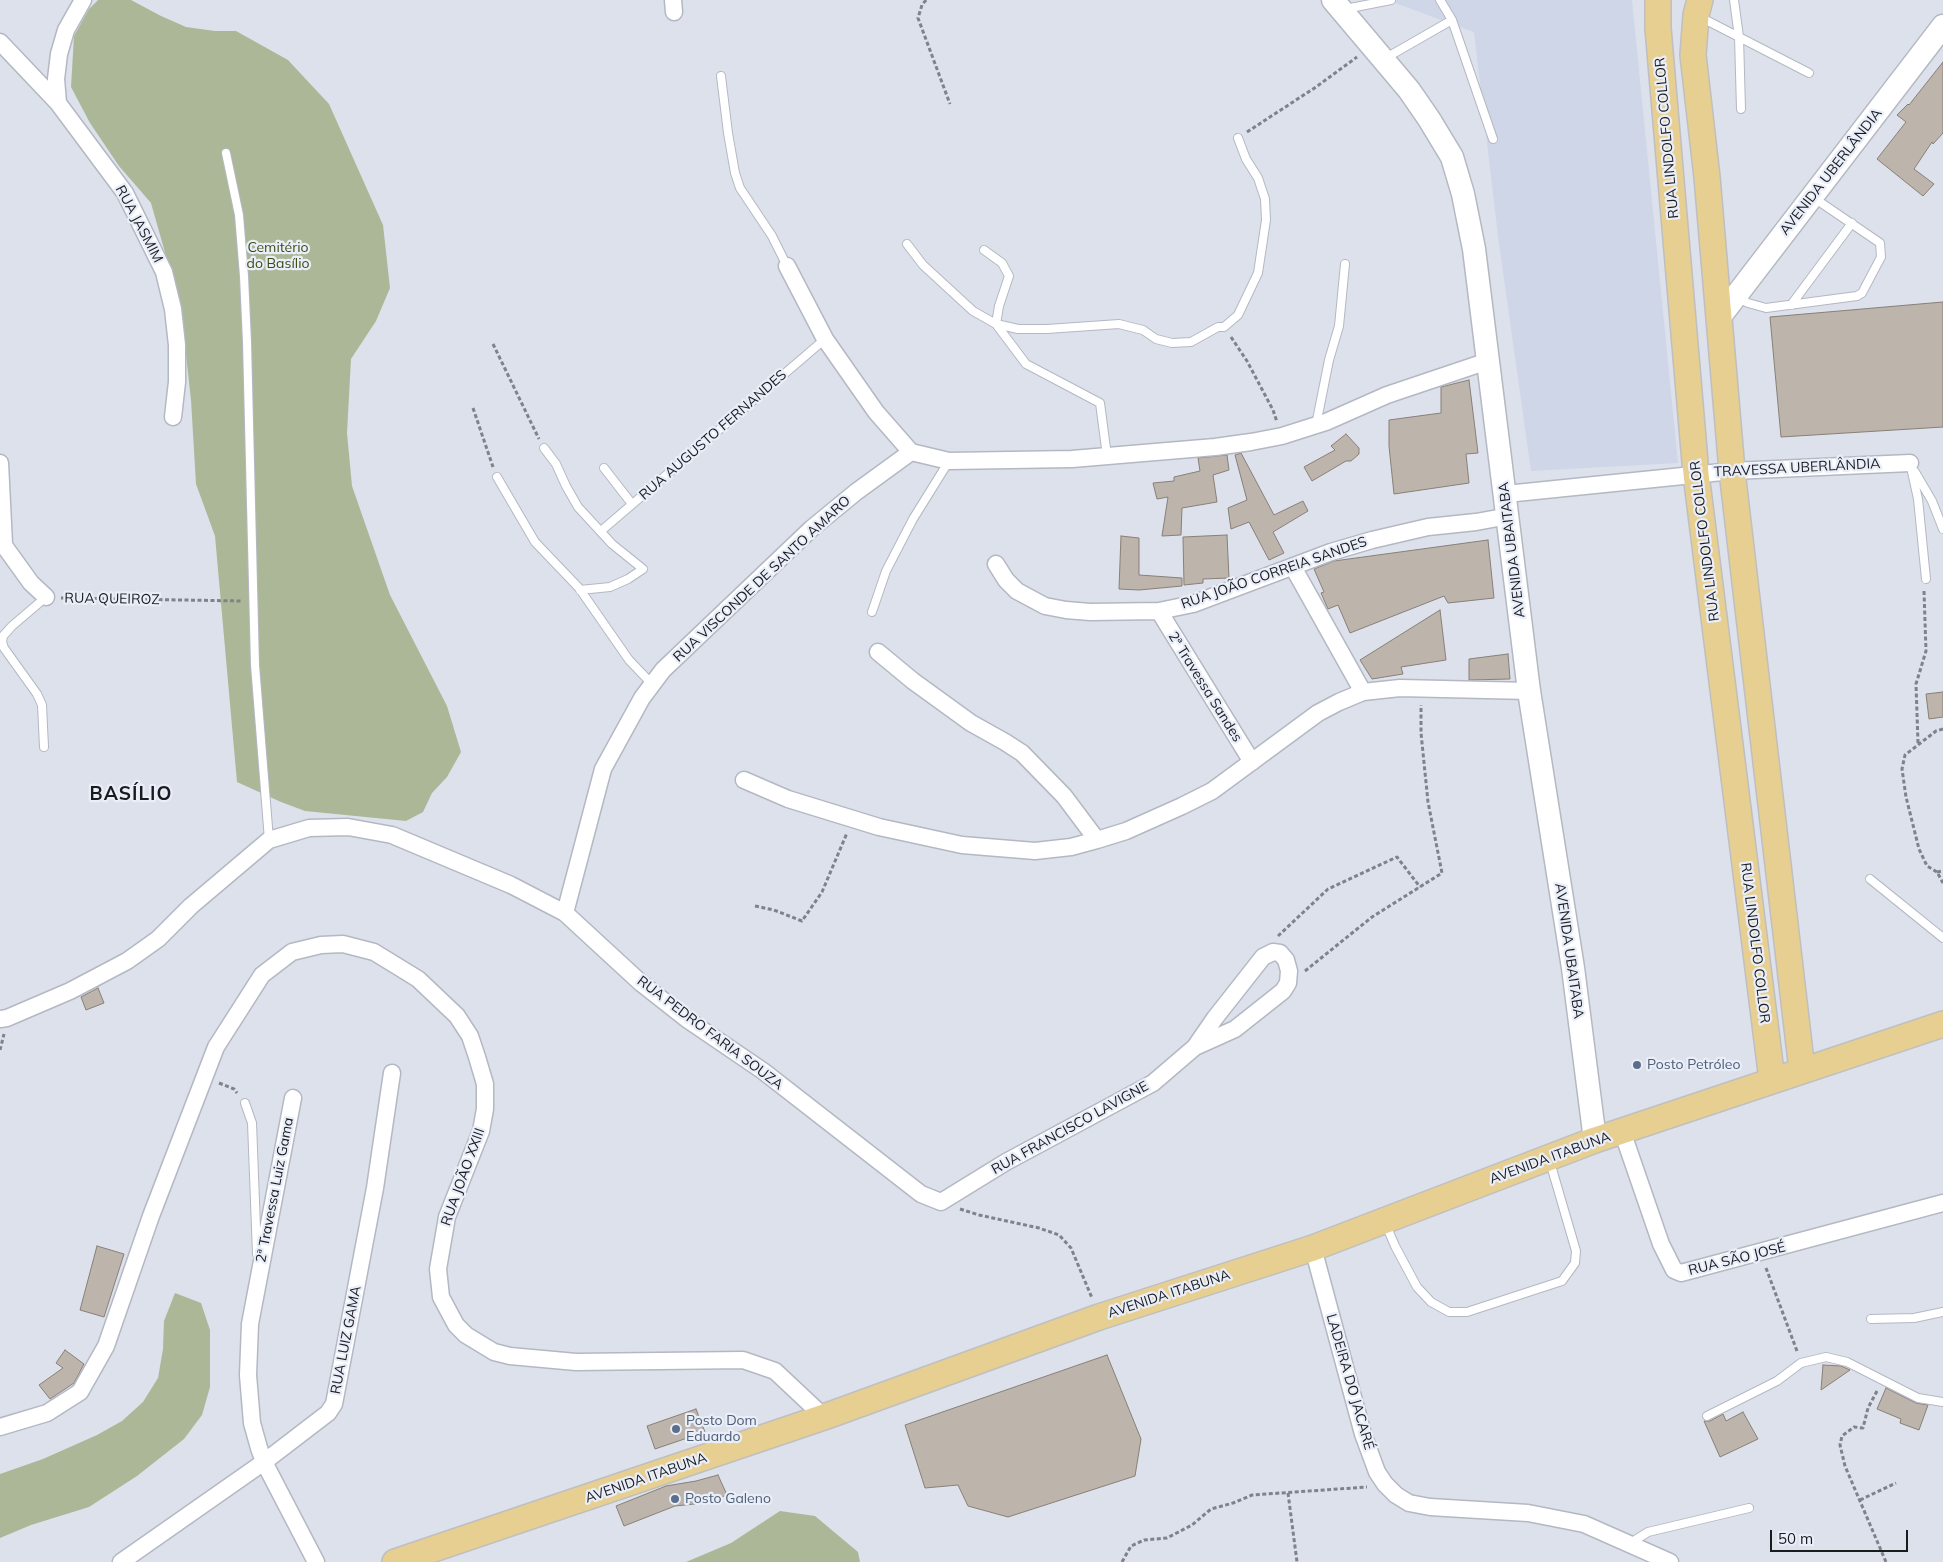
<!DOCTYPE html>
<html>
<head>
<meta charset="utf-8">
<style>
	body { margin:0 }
	#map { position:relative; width:1943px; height:1562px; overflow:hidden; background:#dce1eb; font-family:Mulish,sans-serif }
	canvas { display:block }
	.scale { position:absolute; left:1770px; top:1530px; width:138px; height:22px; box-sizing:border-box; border:2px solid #191b1f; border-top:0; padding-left:6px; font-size:15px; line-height:18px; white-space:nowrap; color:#191b1f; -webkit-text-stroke:4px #e9eef9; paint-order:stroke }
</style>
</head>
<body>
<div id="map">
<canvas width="1943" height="1562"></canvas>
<div class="scale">50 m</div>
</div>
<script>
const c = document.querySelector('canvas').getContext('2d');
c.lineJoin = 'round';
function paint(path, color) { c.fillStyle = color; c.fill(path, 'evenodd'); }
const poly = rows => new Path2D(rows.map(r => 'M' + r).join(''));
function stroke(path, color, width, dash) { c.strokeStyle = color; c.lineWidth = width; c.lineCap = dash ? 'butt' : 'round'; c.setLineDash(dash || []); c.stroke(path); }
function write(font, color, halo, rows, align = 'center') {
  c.font = font + ' Mulish,sans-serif'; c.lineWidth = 4.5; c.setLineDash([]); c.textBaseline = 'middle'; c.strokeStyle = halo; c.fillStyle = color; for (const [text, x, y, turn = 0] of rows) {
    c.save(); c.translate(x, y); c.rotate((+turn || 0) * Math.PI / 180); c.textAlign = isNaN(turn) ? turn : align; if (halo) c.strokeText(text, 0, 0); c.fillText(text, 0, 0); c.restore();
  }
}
const built = poly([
	[1387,0,1632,0,1678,463,1531,471,1498,236,1474,32]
]);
const green = poly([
	[98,0,131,0,161,16,186,27,215,31,236,31,288,60,329,104,383,225,390,288,376,321,351,359,347,433,352,486,390,595,447,706,461,752,447,777,432,793,423,812,406,821,305,811,281,802,237,782,215,536,196,484,191,400,181,309,151,203,119,166,90,123,71,87,74,36,89,9],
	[175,1293,201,1303,210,1330,210,1387,202,1415,184,1439,137,1476,89,1507,31,1525,0,1538,0,1474,43,1459,97,1435,122,1421,143,1402,158,1378,163,1349,164,1321],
	[780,1511,815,1516,858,1552,860,1562,686,1562,731,1543]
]);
const building = poly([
	[1943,62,1943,133,1933,144,1932,142,1914,169,1934,184,1923,196,1877,159,1906,122,1897,115,1908,104,1909,105,1943,62],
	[1943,302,1943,427,1781,437,1770,317,1943,302],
	[1469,380,1478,453,1466,454,1469,483,1394,494,1389,446,1389,420,1441,413,1441,387,1469,380],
	[1346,434,1359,448,1359,454,1351,461,1346,461,1312,481,1304,467,1335,450,1331,446,1346,434],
	[1241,453,1274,515,1303,501,1308,511,1273,532,1284,553,1269,560,1249,522,1231,529,1228,508,1247,500,1235,455,1241,453],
	[1227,455,1229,470,1213,475,1217,502,1182,508,1181,535,1162,536,1168,497,1157,499,1153,483,1174,481,1174,477,1200,471,1198,458,1227,455],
	[1227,535,1229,578,1203,579,1203,583,1184,585,1183,537,1227,535],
	[1121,536,1139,538,1139,575,1182,578,1182,586,1139,590,1119,589,1121,536],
	[1488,540,1494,598,1448,603,1444,596,1350,633,1338,605,1328,609,1321,593,1324,592,1314,569,1334,561,1488,540],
	[1440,610,1446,660,1401,667,1403,674,1372,679,1360,660,1440,610],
	[1508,654,1510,679,1469,680,1469,659,1508,654],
	[1943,692,1943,717,1929,719,1926,694,1943,692],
	[98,988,104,1003,86,1010,81,997,98,988],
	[97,1246,124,1254,104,1317,80,1310,97,1246],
	[65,1350,84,1364,74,1383,50,1399,39,1385,63,1368,56,1363,65,1350],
	[1107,1355,1141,1439,1135,1476,1008,1517,968,1506,958,1485,925,1488,905,1425,1107,1355],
	[1823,1365,1841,1366,1850,1370,1821,1390,1823,1365],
	[1886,1388,1916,1403,1928,1405,1919,1430,1900,1423,1901,1419,1877,1409,1886,1388],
	[696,1409,705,1432,655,1449,647,1426,696,1409],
	[1743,1412,1758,1439,1720,1457,1704,1421,1710,1421,1723,1414,1726,1421,1743,1412],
	[718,1475,727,1495,704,1503,675,1506,624,1526,616,1506,666,1486,696,1481,718,1475]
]);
const path = poly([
	[926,0,922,5,918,18,950,104],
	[1247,132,1316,87,1357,57],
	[1231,337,1247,361,1273,410,1277,422],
	[493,344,539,439],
	[473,408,493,467],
	[61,598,242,601],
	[1943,729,1936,731,1905,755,1902,769,1906,797,1919,849,1927,866,1937,872,1943,883],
	[1918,743,1916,684,1926,651,1924,591],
	[1937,872,1943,871],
	[755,906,774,910,802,921,822,892,847,833],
	[1278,936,1328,889,1397,857,1420,887],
	[1305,971,1372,917,1442,873,1428,802,1421,733,1421,705],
	[0,1050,4,1034],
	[219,1083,234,1089,237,1093],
	[960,1209,979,1215,1039,1228,1059,1235,1071,1248,1092,1298],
	[1766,1268,1797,1351],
	[1877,1391,1868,1408,1863,1428,1854,1427,1842,1436,1840,1445,1845,1466,1886,1562],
	[1288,1493,1297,1562],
	[1860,1500,1896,1483],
	[1122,1562,1131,1546,1144,1540,1167,1538,1192,1525,1211,1509,1233,1503,1252,1495,1367,1487]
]);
const lane = poly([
	[1440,0,1452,20,1493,139],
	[1734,0,1739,37,1741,109],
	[1345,9,1391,0],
	[1700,17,1809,73],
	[1384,59,1452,20],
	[721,76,728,133,735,173,740,188,772,236,787,266],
	[226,153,239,215,244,276,247,342,255,665,269,840],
	[907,244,923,265,973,311,996,324,1018,329,1047,329,1119,324,1143,330,1156,339,1172,343,1191,342,1218,327,1224,327,1238,315,1258,273,1266,220,1265,199,1258,178,1246,159,1238,138],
	[984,250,1002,263,1009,276,999,306,996,324,1026,364,1100,403,1107,456],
	[1737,297,1748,303,1766,308,1857,296,1862,293,1881,257,1880,243,1814,198],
	[1791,305,1852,223],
	[1316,425,1329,360,1339,326,1345,264],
	[544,448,556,464,566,486,578,507,612,544,643,569,628,579,610,587,580,590],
	[1910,463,1918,499,1926,579],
	[604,468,632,504],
	[1915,472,1932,501,1943,529],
	[497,477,535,542,579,588,629,660,652,684],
	[601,531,825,339],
	[872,612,886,571,913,519,949,461],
	[44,747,42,705,37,694,4,648,2,642,3,636,12,626,46,597],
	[1870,879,1943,938],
	[245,1103,252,1123,257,1254],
	[1386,1225,1395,1246,1417,1287,1431,1302,1449,1312,1467,1312,1562,1281,1575,1263,1576,1251,1550,1162],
	[1871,1319,1914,1318,1943,1312],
	[1707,1416,1777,1381,1801,1363,1826,1357,1847,1362,1918,1398,1943,1402],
	[1629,1544,1648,1532,1749,1508]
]);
const street = poly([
	[673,0,674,12],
	[0,42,58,103,125,193,164,272,173,309,177,345,177,382,173,417],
	[58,103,56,79,59,54,66,30,83,0],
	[787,266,825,339,876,412,911,452],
	[0,463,4,544],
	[1506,494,1732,471,1910,463],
	[0,540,31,583,46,597],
	[996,564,1006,580,1017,591,1045,606,1066,610,1090,612,1159,611,1193,604,1331,552,1372,540,1428,527,1476,522,1509,516],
	[1293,567,1363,692],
	[1159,611,1252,762],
	[878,652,913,681,971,723,1005,742,1022,753,1064,796,1097,840],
	[744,780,788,799,879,827,962,845,1035,851,1071,847,1097,840,1126,831,1182,806,1212,791,1318,713,1339,702,1363,692,1400,688,1529,691],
	[565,913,603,769,642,698,663,670,811,529,856,492,911,452,949,461,1072,459,1215,447,1251,442,1282,436,1326,422,1387,395,1488,361],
	[0,1019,7,1018,70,991,127,961,158,939,191,906,269,840,309,828,348,827,392,835,511,885,565,913,641,983,688,1020,763,1071,921,1194,941,1202,1006,1162,1153,1083,1195,1047,1215,1018,1263,957,1273,952,1280,953,1286,960,1289,971,1288,983,1283,991,1235,1029,1195,1047],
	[293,1098,250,1324,248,1375,252,1423,259,1448,264,1462,316,1562],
	[1622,1131,1661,1244,1674,1270,1681,1273,1943,1203],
	[1313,1248,1363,1434,1377,1472,1385,1484,1396,1495,1409,1503,1430,1507,1528,1513,1584,1524,1670,1562],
	[0,1427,47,1413,80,1392,106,1346,151,1216,216,1047,262,975,292,952,321,945,343,944,374,952,418,979,457,1016,470,1036,477,1057,485,1084,485,1109,481,1131,447,1217,438,1269,441,1297,456,1325,466,1335,494,1352,510,1356,576,1362,743,1360,775,1371,824,1417],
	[121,1562,264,1462,328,1413,334,1404,375,1188,392,1073]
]);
const secondary = poly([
	[1333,0,1409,90,1429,119,1452,157,1463,194,1474,249,1529,691,1573,968,1595,1140],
	[1719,318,1943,26]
]);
const primary = poly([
	[1658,0,1658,28,1696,474,1772,1080],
	[1700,0,1696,15,1693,55,1707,177,1732,471,1802,1070],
	[395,1562,824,1417,1099,1317,1313,1248,1595,1140,1943,1024]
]);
const markers = [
	[1637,1065,5,"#5c6f8a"],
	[676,1429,5,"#5c6f8a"],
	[675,1499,5,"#5c6f8a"]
];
const streetNames = [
	["RUA LINDOLFO COLLOR",1667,138,-95],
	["AVENIDA UBERLÂNDIA",1831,172,-52],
	["RUA JASMIM",139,224,62],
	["RUA AUGUSTO FERNANDES",713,435,-41],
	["TRAVESSA UBERLÂNDIA",1797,468,-3],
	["RUA LINDOLFO COLLOR",1705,541,-97],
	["AVENIDA UBAITABA",1512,550,-97],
	["RUA JOÃO CORREIA SANDES",1274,573,-19],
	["RUA VISCONDE DE SANTO AMARO",762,579,-43],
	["RUA QUEIROZ",112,599,1],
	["2ª Travessa Sandes",1205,687,58],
	["RUA LINDOLFO COLLOR",1755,943,83],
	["AVENIDA UBAITABA",1569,951,82],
	["RUA PEDRO FARIA SOUZA",710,1033,37],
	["RUA FRANCISCO LAVIGNE",1070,1128,-29],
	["AVENIDA ITABUNA",1550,1158,-20],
	["RUA JOÃO XXIII",463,1177,-70],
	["2ª Travessa Luiz Gama",275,1190,-79],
	["RUA SÃO JOSÉ",1737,1259,-14],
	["AVENIDA ITABUNA",1169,1294,-18],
	["RUA LUIZ GAMA",346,1340,-79],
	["LADEIRA DO JACARÉ",1350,1382,74],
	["AVENIDA ITABUNA",646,1478,-19]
];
const parkNames = [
	["Cemitério",278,248],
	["do Basílio",278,264]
];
const serviceNames = [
	["Posto Petróleo",1647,1065],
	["Posto Dom",686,1421],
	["Eduardo",686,1437],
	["Posto Galeno",685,1499]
];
const districtNames = [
	["BASÍLIO",131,794]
];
paint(built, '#cfd6e8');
paint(green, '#acb797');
paint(building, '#bdb4ac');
stroke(building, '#887f78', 1);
stroke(lane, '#b4b8c3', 10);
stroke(street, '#b4b8c3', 19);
stroke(secondary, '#b4b8c3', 25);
stroke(primary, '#bfbfc0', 28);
stroke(path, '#7f828a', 3, [4, 2.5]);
stroke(lane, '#fff', 8);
stroke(street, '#fff', 16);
stroke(secondary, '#fff', 22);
stroke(primary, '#e6cf91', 25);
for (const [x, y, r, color] of markers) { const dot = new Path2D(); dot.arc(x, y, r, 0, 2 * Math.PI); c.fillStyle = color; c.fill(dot); stroke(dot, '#e9eef9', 2); }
write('14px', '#191b1f', '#e9eef9', streetNames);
write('14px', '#3c4b12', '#e9eef9', parkNames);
write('14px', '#4e5e75', '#e9eef9', serviceNames, 'left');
c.letterSpacing = '1px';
write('bold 19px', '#191b1f', '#e9eef9', districtNames);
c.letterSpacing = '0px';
</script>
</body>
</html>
